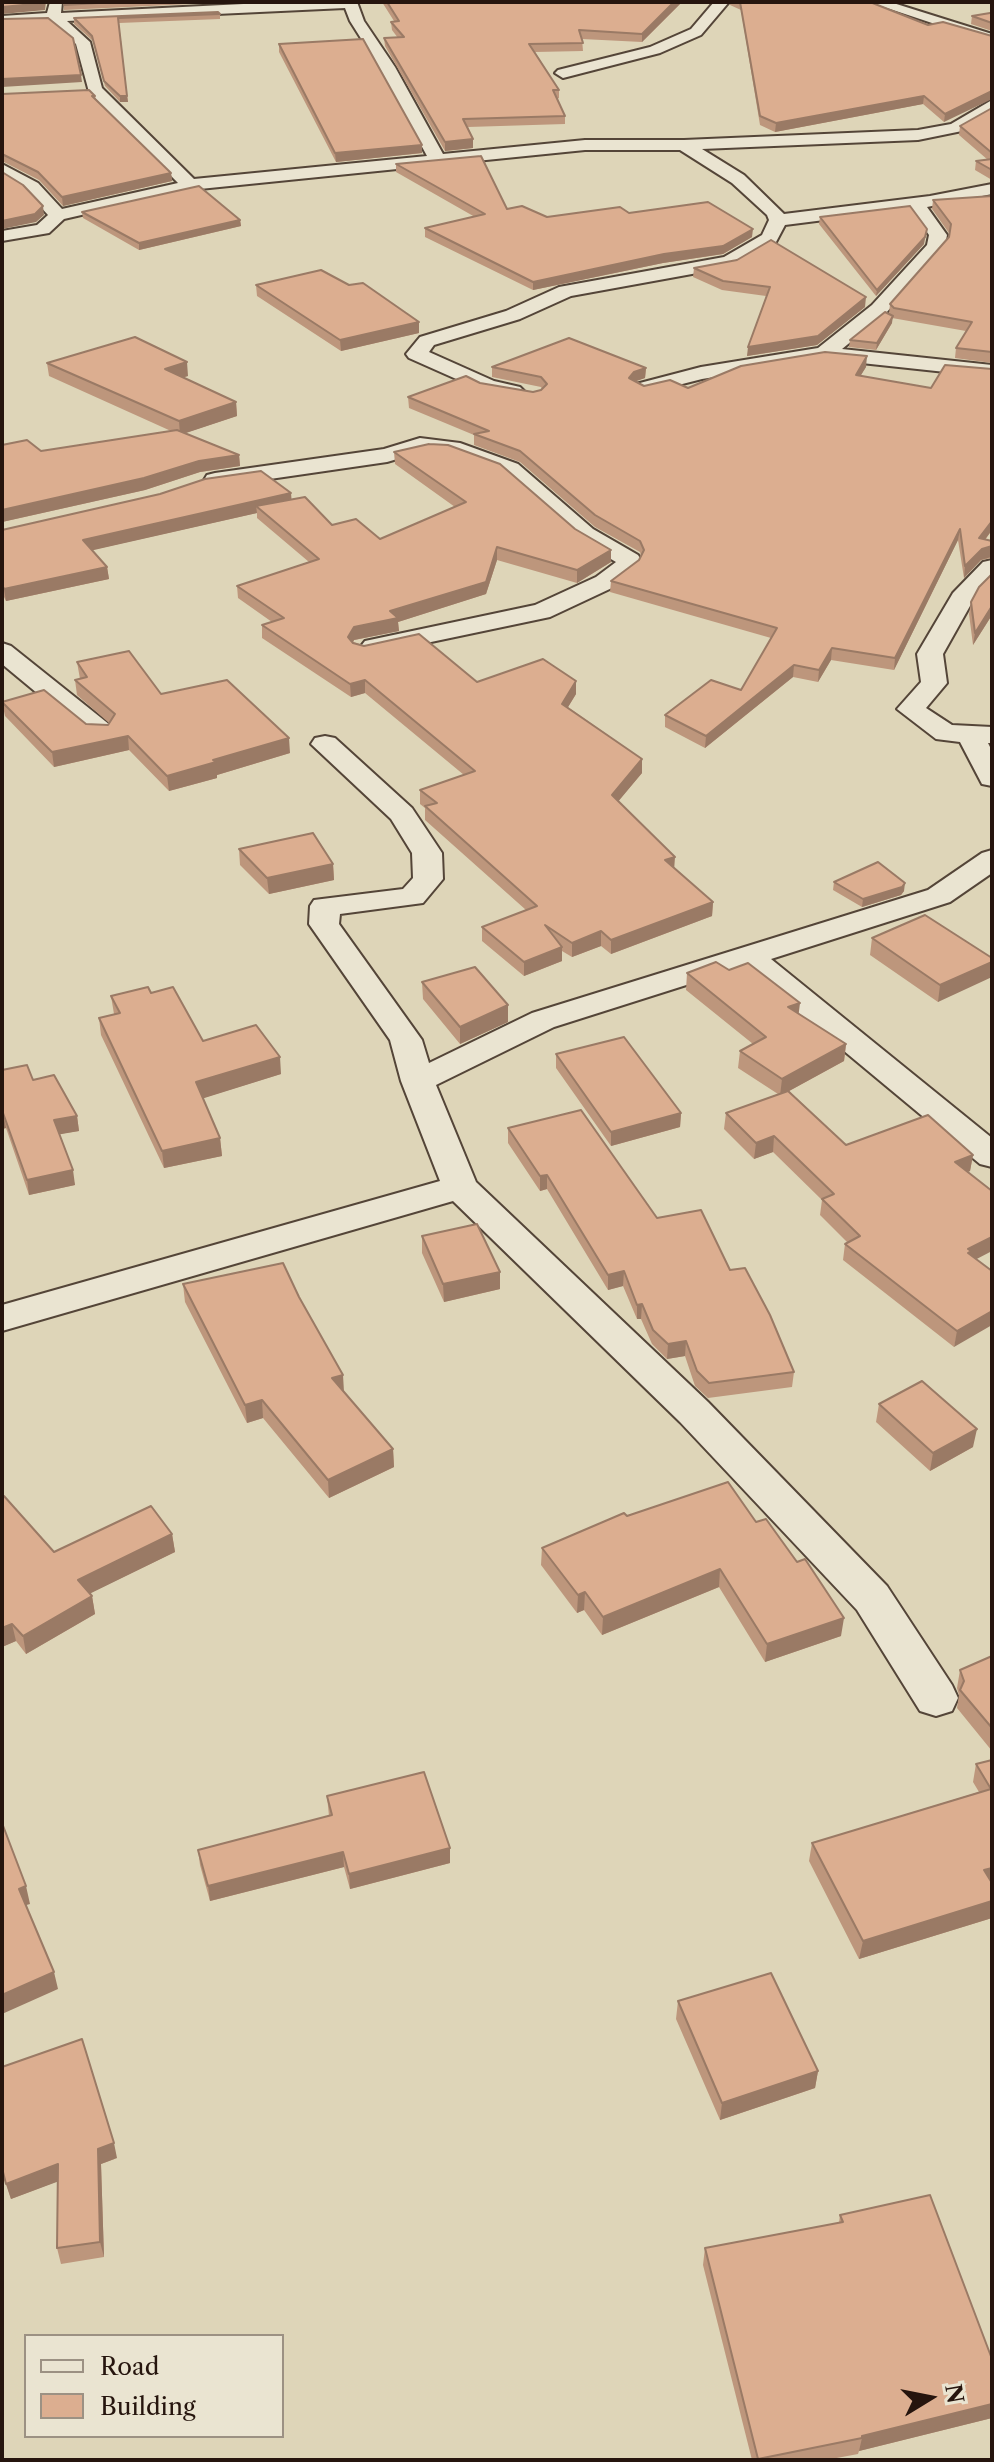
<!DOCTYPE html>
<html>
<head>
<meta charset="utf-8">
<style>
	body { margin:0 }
	#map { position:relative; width:994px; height:2462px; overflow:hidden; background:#ded5b8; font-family:"Libre Caslon Text",serif }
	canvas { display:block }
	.frame { position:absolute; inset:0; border:4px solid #26150e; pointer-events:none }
	.legend { position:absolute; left:24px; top:2334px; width:260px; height:104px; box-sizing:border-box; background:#eae4d1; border:2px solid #9c9183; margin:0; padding:10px 14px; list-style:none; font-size:24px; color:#26150e }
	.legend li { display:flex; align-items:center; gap:16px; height:40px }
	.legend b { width:40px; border:2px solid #9c9183 }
	.north { position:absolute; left:890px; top:2358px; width:80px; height:80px; -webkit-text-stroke:6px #eae4d1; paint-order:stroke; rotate:80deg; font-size:22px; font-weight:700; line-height:32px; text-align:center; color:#26150e }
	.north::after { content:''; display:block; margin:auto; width:28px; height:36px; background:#26150e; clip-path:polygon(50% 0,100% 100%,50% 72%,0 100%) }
</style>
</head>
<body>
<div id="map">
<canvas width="994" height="2462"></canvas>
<div class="frame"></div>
<ul class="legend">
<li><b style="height:10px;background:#eae4d1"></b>Road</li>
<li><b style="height:22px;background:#dcae90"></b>Building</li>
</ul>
<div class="north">N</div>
</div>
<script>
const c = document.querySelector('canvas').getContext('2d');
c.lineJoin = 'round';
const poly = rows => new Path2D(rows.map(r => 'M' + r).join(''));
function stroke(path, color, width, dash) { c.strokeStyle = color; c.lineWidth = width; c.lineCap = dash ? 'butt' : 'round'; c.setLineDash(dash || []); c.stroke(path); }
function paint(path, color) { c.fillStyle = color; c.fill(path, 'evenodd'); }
const minor = poly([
	[50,2,62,2,61,13,284,2,357,2,364,21,395,67,443,154,585,140,684,140,918,130,951,124,992,100,992,112,962,131,918,140,702,149,744,175,784,214,930,196,992,184,992,194,927,207,947,235,945,246,886,313,842,349,992,365,992,377,824,359,702,379,643,394,632,388,636,384,701,367,818,348,872,305,927,245,929,235,911,209,785,225,776,242,736,266,571,296,520,319,434,345,429,352,494,381,520,387,524,391,520,395,513,397,481,390,409,358,406,354,420,337,506,311,559,287,724,257,762,235,769,220,767,215,732,183,680,150,585,150,190,190,64,219,49,233,2,241,2,231,37,225,48,215,26,191,2,176,2,164,38,183,62,209,178,183,89,92,76,44,50,22,2,24,2,16,47,13,50,2],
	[345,8,350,21,379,67,427,156,194,179,102,88,90,42,67,21,345,8],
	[714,2,729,2,701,35,660,53,563,78,555,73,558,70,650,47,691,29,714,2],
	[869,2,890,2,992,34,992,43,869,2],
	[420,438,460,443,518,464,593,529,638,555,641,560,636,570,614,587,550,617,374,654,365,651,361,646,365,641,535,605,596,577,616,562,577,539,502,474,449,454,421,452,387,462,215,487,207,485,204,480,207,475,215,473,384,449,420,438],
	[992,560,992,580,975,597,943,654,947,683,926,708,952,725,992,727,992,743,988,743,992,751,992,786,982,784,960,742,936,739,897,709,921,682,917,654,953,593,983,562,992,560],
	[2,643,11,646,110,725,114,731,110,737,90,737,2,664,2,643],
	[325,736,335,738,412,808,442,853,443,879,423,903,340,914,339,924,422,1040,429,1063,532,1013,928,890,982,853,992,850,992,873,950,902,771,959,992,1138,992,1167,980,1164,743,967,554,1027,436,1085,476,1182,708,1402,887,1586,952,1685,958,1698,952,1711,936,1716,920,1711,857,1610,680,1422,453,1201,2,1331,2,1305,440,1181,401,1081,390,1040,309,924,310,906,314,900,403,889,413,878,412,853,391,819,311,744,315,738,325,736]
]);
const wall = poly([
	[64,2,212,2,212,3,64,10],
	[382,2,682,2,642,42,582,39,583,51,535,52,559,90,559,98,557,99,565,116,565,124,468,127,473,139,473,148,445,151,385,46,384,38,398,38,392,30,391,22,394,21],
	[730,2,869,2,928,25,992,36,944,122,923,104,775,132,760,125,741,10,730,5],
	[992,13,992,31,971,24,972,16],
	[220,14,220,19,119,23,128,102,120,102,105,86,93,41,74,24,74,18],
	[279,44,422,145,422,153,336,162,279,52],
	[2,94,95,96,96,100,171,173,172,181,63,206,39,180,2,161],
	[992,108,992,180,975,170,976,161,988,160,959,135,960,126],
	[396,164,507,209,547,217,629,213,752,237,723,254,663,263,533,290,425,237,425,228,475,217,396,172],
	[992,196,992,363,955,358,956,348,966,331,892,318,892,323,876,350,849,347,850,340,889,314,890,304,949,237,949,233,932,209,933,200],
	[82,212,240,220,241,226,139,250,83,218],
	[820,217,924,244,876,296,819,224],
	[694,268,865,307,817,345,747,356,766,296,722,290,693,277],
	[256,285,419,333,341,351,257,296],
	[47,363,188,376,183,377,236,402,237,416,185,433,239,455,240,466,200,472,145,490,2,522,2,445,41,451,171,431,49,376],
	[492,367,646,368,645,378,635,381,644,386,688,388,866,367,860,376,931,388,992,369,992,530,985,540,992,541,992,558,981,560,964,578,958,540,894,670,831,660,818,682,793,677,705,748,665,727,665,715,741,690,771,638,610,592,611,581,639,560,641,556,640,552,595,527,520,462,474,445,474,435,409,408,408,397,480,383,533,392,542,389,541,387,492,377],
	[394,452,575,529,611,550,611,562,577,583,497,560,486,594,398,622,399,631,354,640,353,642,477,682,576,694,568,707,642,759,642,773,618,801,675,868,713,902,712,916,611,954,601,946,572,957,562,951,562,961,524,976,482,941,482,927,526,910,425,820,425,808,420,804,420,790,464,775,365,693,351,697,262,638,262,625,272,622,238,598,237,586,309,562,257,518,257,513,92,550,107,567,109,579,6,601,2,593,2,530,292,499,332,525,380,539,455,507,395,464],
	[992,574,992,615,973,645,969,614,971,602],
	[77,662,161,694,290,753,217,775,217,778,169,791,129,750,54,767,5,716,2,702,86,724,108,725,109,723,77,695,75,680,80,679],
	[239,849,333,864,334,880,269,894,240,865],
	[834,882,904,891,901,895,862,907,833,890],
	[872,938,992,958,938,1002,870,955],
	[687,973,799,1014,846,1044,844,1061,789,1091,846,1145,973,1155,970,1171,968,1172,976,1259,954,1347,843,1260,845,1244,848,1243,820,1215,822,1200,773,1152,754,1159,724,1129,726,1113,778,1094,738,1068,740,1051,753,1044,686,990],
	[422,982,508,1022,460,1044,423,999],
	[151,993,203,1041,281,1074,203,1098,220,1138,222,1156,164,1168,101,1035,99,1018,114,1014,111,996],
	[556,1054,681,1113,680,1127,611,1146,556,1068],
	[2,1070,33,1080,77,1116,79,1131,59,1134,75,1185,29,1195,6,1128,2,1129],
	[508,1128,657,1218,730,1270,794,1372,792,1387,708,1398,695,1386,685,1356,667,1359,652,1344,641,1319,637,1319,623,1286,608,1290,547,1189,540,1191,508,1143],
	[422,1236,500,1272,500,1289,444,1302,422,1253],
	[183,1284,299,1297,344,1392,393,1449,394,1467,329,1498,263,1418,247,1423,185,1302],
	[879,1404,973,1447,930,1471,876,1422],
	[2,1497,54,1552,172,1534,175,1552,90,1593,92,1596,95,1614,26,1654,16,1641,2,1647],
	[627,1516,756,1522,841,1636,765,1662,719,1587,602,1635,584,1610,577,1613,541,1565,542,1548],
	[992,1656,992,1751,957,1708,959,1695,957,1688,960,1670],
	[992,1760,992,1918,859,1959,809,1861,812,1843,979,1792,973,1782,976,1764],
	[327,1796,450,1863,350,1889,344,1867,210,1901,200,1865,198,1850,329,1816],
	[678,2001,818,2071,815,2088,720,2120,676,2019],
	[117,2158,101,2164,104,2257,61,2264,57,2248,58,2181,11,2199,6,2184],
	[840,2215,992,2359,992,2418,859,2451,858,2454,826,2460,752,2460,703,2265,705,2248,839,2223]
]);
const shadedWall = poly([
	[46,2,45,10,2,14,2,7],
	[674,2,682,2,642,42,642,34],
	[81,75,82,82,2,87,2,79],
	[992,91,992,99,944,122,945,114],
	[120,96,127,96,128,102,120,102],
	[924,96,923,104,775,132,776,123],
	[473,139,473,148,445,151,445,142],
	[422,145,422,153,336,162,335,153],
	[171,173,172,181,63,206,62,197],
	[43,206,44,215,36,222,2,229,2,221],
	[240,220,241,226,139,250,139,243],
	[753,229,752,237,723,254,663,263,533,290,533,282,664,254],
	[927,229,924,244,876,296,877,290],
	[866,297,865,307,817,345,747,356,748,347],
	[893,316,892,323,876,350,877,343],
	[419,322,419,333,341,351,340,340],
	[867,356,866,367,855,385,856,375],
	[187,362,188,376,166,383,165,369],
	[646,368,645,378,634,382,629,378,634,372],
	[236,402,237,416,180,435,179,421],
	[239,455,240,466,200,472,145,490,2,522,2,510,199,461],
	[291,493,292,505,256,506,257,513,85,552,83,540],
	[992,521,992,530,977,550,979,538],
	[960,529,958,540,894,670,895,658],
	[992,546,991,557,981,560,964,578,965,566,982,549],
	[497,547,497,560,486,594,398,622,399,631,354,640,349,650,348,637,354,627,390,611],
	[611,550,611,562,577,583,577,570],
	[107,567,109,579,6,601,4,589],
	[992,606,992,615,973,645,975,633],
	[832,648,831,660,818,682,819,670],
	[794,665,793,677,705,748,706,736],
	[365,680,365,693,351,697,350,684],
	[576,681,576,694,562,717,562,704],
	[128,736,129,750,54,767,52,752],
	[289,738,290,753,217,775,217,778,169,791,167,776,213,760],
	[642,759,642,773,612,809,612,795],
	[675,857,674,871,665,860],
	[333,864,334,880,269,894,267,878],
	[905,883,904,891,901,895,862,907,863,899],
	[713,902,712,916,611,954,611,940],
	[601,931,601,946,572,957,572,943],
	[562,947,562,961,524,976,524,962],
	[992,962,992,977,938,1002,940,985],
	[800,1003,798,1019,788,1007],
	[508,1005,508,1022,460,1044,460,1027],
	[846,1044,844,1061,780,1096,782,1079],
	[280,1057,281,1074,198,1100,196,1082],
	[2,1113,3,1113,6,1128,2,1129],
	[681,1113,680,1127,611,1146,611,1132],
	[77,1116,79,1131,56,1135,54,1120],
	[774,1136,773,1152,754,1159,756,1143],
	[220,1138,222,1156,164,1168,162,1151],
	[973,1155,970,1171,952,1178,955,1162],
	[73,1170,75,1185,29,1195,27,1180],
	[547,1175,547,1189,540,1191,540,1176],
	[992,1237,992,1251,969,1263,968,1249],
	[624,1271,623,1286,608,1290,608,1275],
	[500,1272,500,1289,444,1302,443,1284],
	[642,1304,641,1319,637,1319,637,1305],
	[992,1311,992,1325,954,1347,957,1331],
	[686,1341,685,1356,667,1359,668,1344],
	[343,1375,344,1392,332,1378],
	[262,1400,263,1418,247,1423,245,1405],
	[977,1429,973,1447,930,1471,933,1453],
	[393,1449,394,1467,329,1498,328,1480],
	[172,1534,175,1552,81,1598,78,1580],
	[720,1569,719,1587,602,1635,603,1617],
	[585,1592,584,1610,577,1613,578,1595],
	[92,1596,95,1614,26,1654,23,1636],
	[844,1618,841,1636,765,1662,767,1644],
	[12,1624,16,1641,2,1647,2,1628],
	[450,1848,450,1863,350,1889,349,1874],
	[343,1852,344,1867,210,1901,208,1886],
	[992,1868,992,1884,984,1870],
	[26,1886,30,1904,23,1906,19,1889],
	[992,1901,992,1918,859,1959,863,1941],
	[54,1972,58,1989,2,2014,2,1995],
	[818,2071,815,2088,720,2120,722,2103],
	[114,2143,117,2158,101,2164,104,2257,100,2242,98,2149],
	[58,2164,62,2180,11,2199,6,2184],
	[992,2404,992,2418,859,2451,862,2438,862,2436]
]);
const building = poly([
	[2,2,44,2,44,3,2,7,2,2],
	[64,2,116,2,64,5,64,2],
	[387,2,674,2,642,34,579,30,583,43,529,44,559,90,553,90,565,116,463,119,473,139,445,142,384,38,404,37,391,22,399,21,387,2],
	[740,2,870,2,928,25,943,22,992,36,992,91,945,114,924,96,776,123,760,116,740,2],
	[218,12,220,14,118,18,127,96,120,96,104,81,92,36,74,18,218,12],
	[990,13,992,13,992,23,972,16,990,13],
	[48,18,73,38,81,75,2,79,2,19,48,18],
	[363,39,422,145,335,153,279,44,363,39],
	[89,90,95,96,92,96,171,173,62,197,38,172,2,154,2,94,89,90],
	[992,108,992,153,960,126,992,108],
	[481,156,507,209,522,206,547,217,620,207,629,213,708,202,753,229,723,246,664,254,533,282,425,228,485,214,396,164,481,156],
	[992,159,992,170,976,161,992,159],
	[2,172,23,185,43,206,35,214,2,221,2,172],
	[199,186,240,220,139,243,82,212,199,186],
	[992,196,992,352,956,348,972,322,894,308,890,304,949,237,951,224,933,200,992,196],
	[910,206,927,229,925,237,877,290,820,217,910,206],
	[771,240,866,297,818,336,748,347,770,287,723,281,694,268,737,260,771,240],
	[321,270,349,285,363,283,419,322,340,340,256,285,321,270],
	[885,312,893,316,877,343,850,340,885,312],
	[135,337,187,362,165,369,236,402,179,421,47,363,135,337],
	[569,338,646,368,634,372,629,378,644,386,670,380,688,388,741,366,825,352,867,356,856,375,931,388,945,365,992,369,992,521,979,538,992,541,992,546,982,549,965,566,960,529,895,658,832,648,819,670,794,665,706,736,665,715,711,680,741,690,777,628,611,581,639,560,644,550,640,541,595,515,520,451,474,434,489,431,408,397,466,376,480,383,533,392,541,390,547,384,541,377,492,367,569,338],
	[177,430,239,455,199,461,144,478,2,510,2,445,27,440,41,451,177,430],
	[429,444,448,445,500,464,575,529,611,550,577,570,497,547,486,582,390,611,398,618,354,627,348,637,353,643,364,646,419,634,477,682,543,659,576,681,562,704,642,759,612,795,675,857,665,860,713,902,611,940,601,931,572,943,545,925,562,947,524,962,482,927,537,906,425,806,437,803,420,790,475,771,365,680,350,684,262,625,284,618,237,586,319,559,256,506,305,497,332,525,356,519,380,539,466,502,394,452,429,444],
	[261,471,291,493,83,540,107,567,4,589,2,585,2,530,160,494,205,479,261,471],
	[992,574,992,606,975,633,971,602,979,587,992,574],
	[129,651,161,694,227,680,289,738,213,760,216,762,167,776,128,736,52,752,2,702,44,690,86,724,108,725,115,714,75,680,87,677,77,662,129,651],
	[313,833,333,864,267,878,239,849,313,833],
	[878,862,905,883,902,887,863,899,834,882,878,862],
	[925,915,992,958,992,962,940,985,872,938,925,915],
	[716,962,729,970,748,963,800,1003,788,1007,846,1044,782,1079,740,1051,766,1037,687,973,716,962],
	[475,967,508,1005,460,1027,422,982,475,967],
	[148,987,151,993,173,987,203,1041,256,1025,280,1057,196,1082,220,1138,162,1151,99,1018,120,1013,111,996,148,987],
	[624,1037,681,1113,611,1132,556,1054,624,1037],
	[27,1065,33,1080,54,1075,77,1116,54,1120,73,1170,27,1180,3,1113,2,1113,2,1070,27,1065],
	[788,1091,846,1145,928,1115,973,1155,955,1162,992,1191,992,1237,968,1249,971,1251,968,1253,992,1271,992,1311,957,1331,845,1244,860,1236,822,1199,834,1194,774,1136,756,1143,726,1113,788,1091],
	[581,1110,657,1218,701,1210,730,1270,745,1268,770,1315,794,1372,709,1383,697,1371,686,1341,668,1344,653,1330,642,1304,637,1305,624,1271,608,1275,547,1175,540,1176,508,1128,581,1110],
	[477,1224,500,1272,443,1284,422,1236,477,1224],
	[283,1263,299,1297,343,1375,332,1378,393,1449,328,1480,262,1400,245,1405,183,1284,283,1263],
	[922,1381,977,1429,933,1453,879,1404,922,1381],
	[728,1482,756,1522,766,1519,797,1562,805,1559,844,1618,767,1644,720,1569,603,1617,585,1592,578,1595,542,1548,624,1513,627,1516,728,1482],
	[4,1496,54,1552,151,1506,172,1534,78,1580,92,1596,23,1636,12,1624,2,1628,2,1497,4,1496],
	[992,1656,992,1728,960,1690,964,1681,960,1670,992,1656],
	[992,1760,992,1868,984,1870,992,1883,992,1901,863,1941,812,1843,991,1789,976,1764,992,1760],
	[424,1772,450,1848,349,1874,343,1852,208,1886,198,1850,332,1815,327,1796,424,1772],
	[2,1823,26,1886,19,1889,54,1972,2,1995,2,1823],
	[771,1973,818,2071,722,2103,678,2001,771,1973],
	[82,2039,114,2143,98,2149,100,2242,57,2248,58,2164,6,2184,2,2168,2,2067,82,2039],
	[930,2195,992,2359,992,2404,862,2436,862,2438,758,2459,705,2248,843,2222,840,2215,930,2195]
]);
stroke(minor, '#544538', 4);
paint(minor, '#eae4d1');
paint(wall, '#bd967c');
paint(shadedWall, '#9a7a65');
paint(building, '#dcae90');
stroke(building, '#9a7a65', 2);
</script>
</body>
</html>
